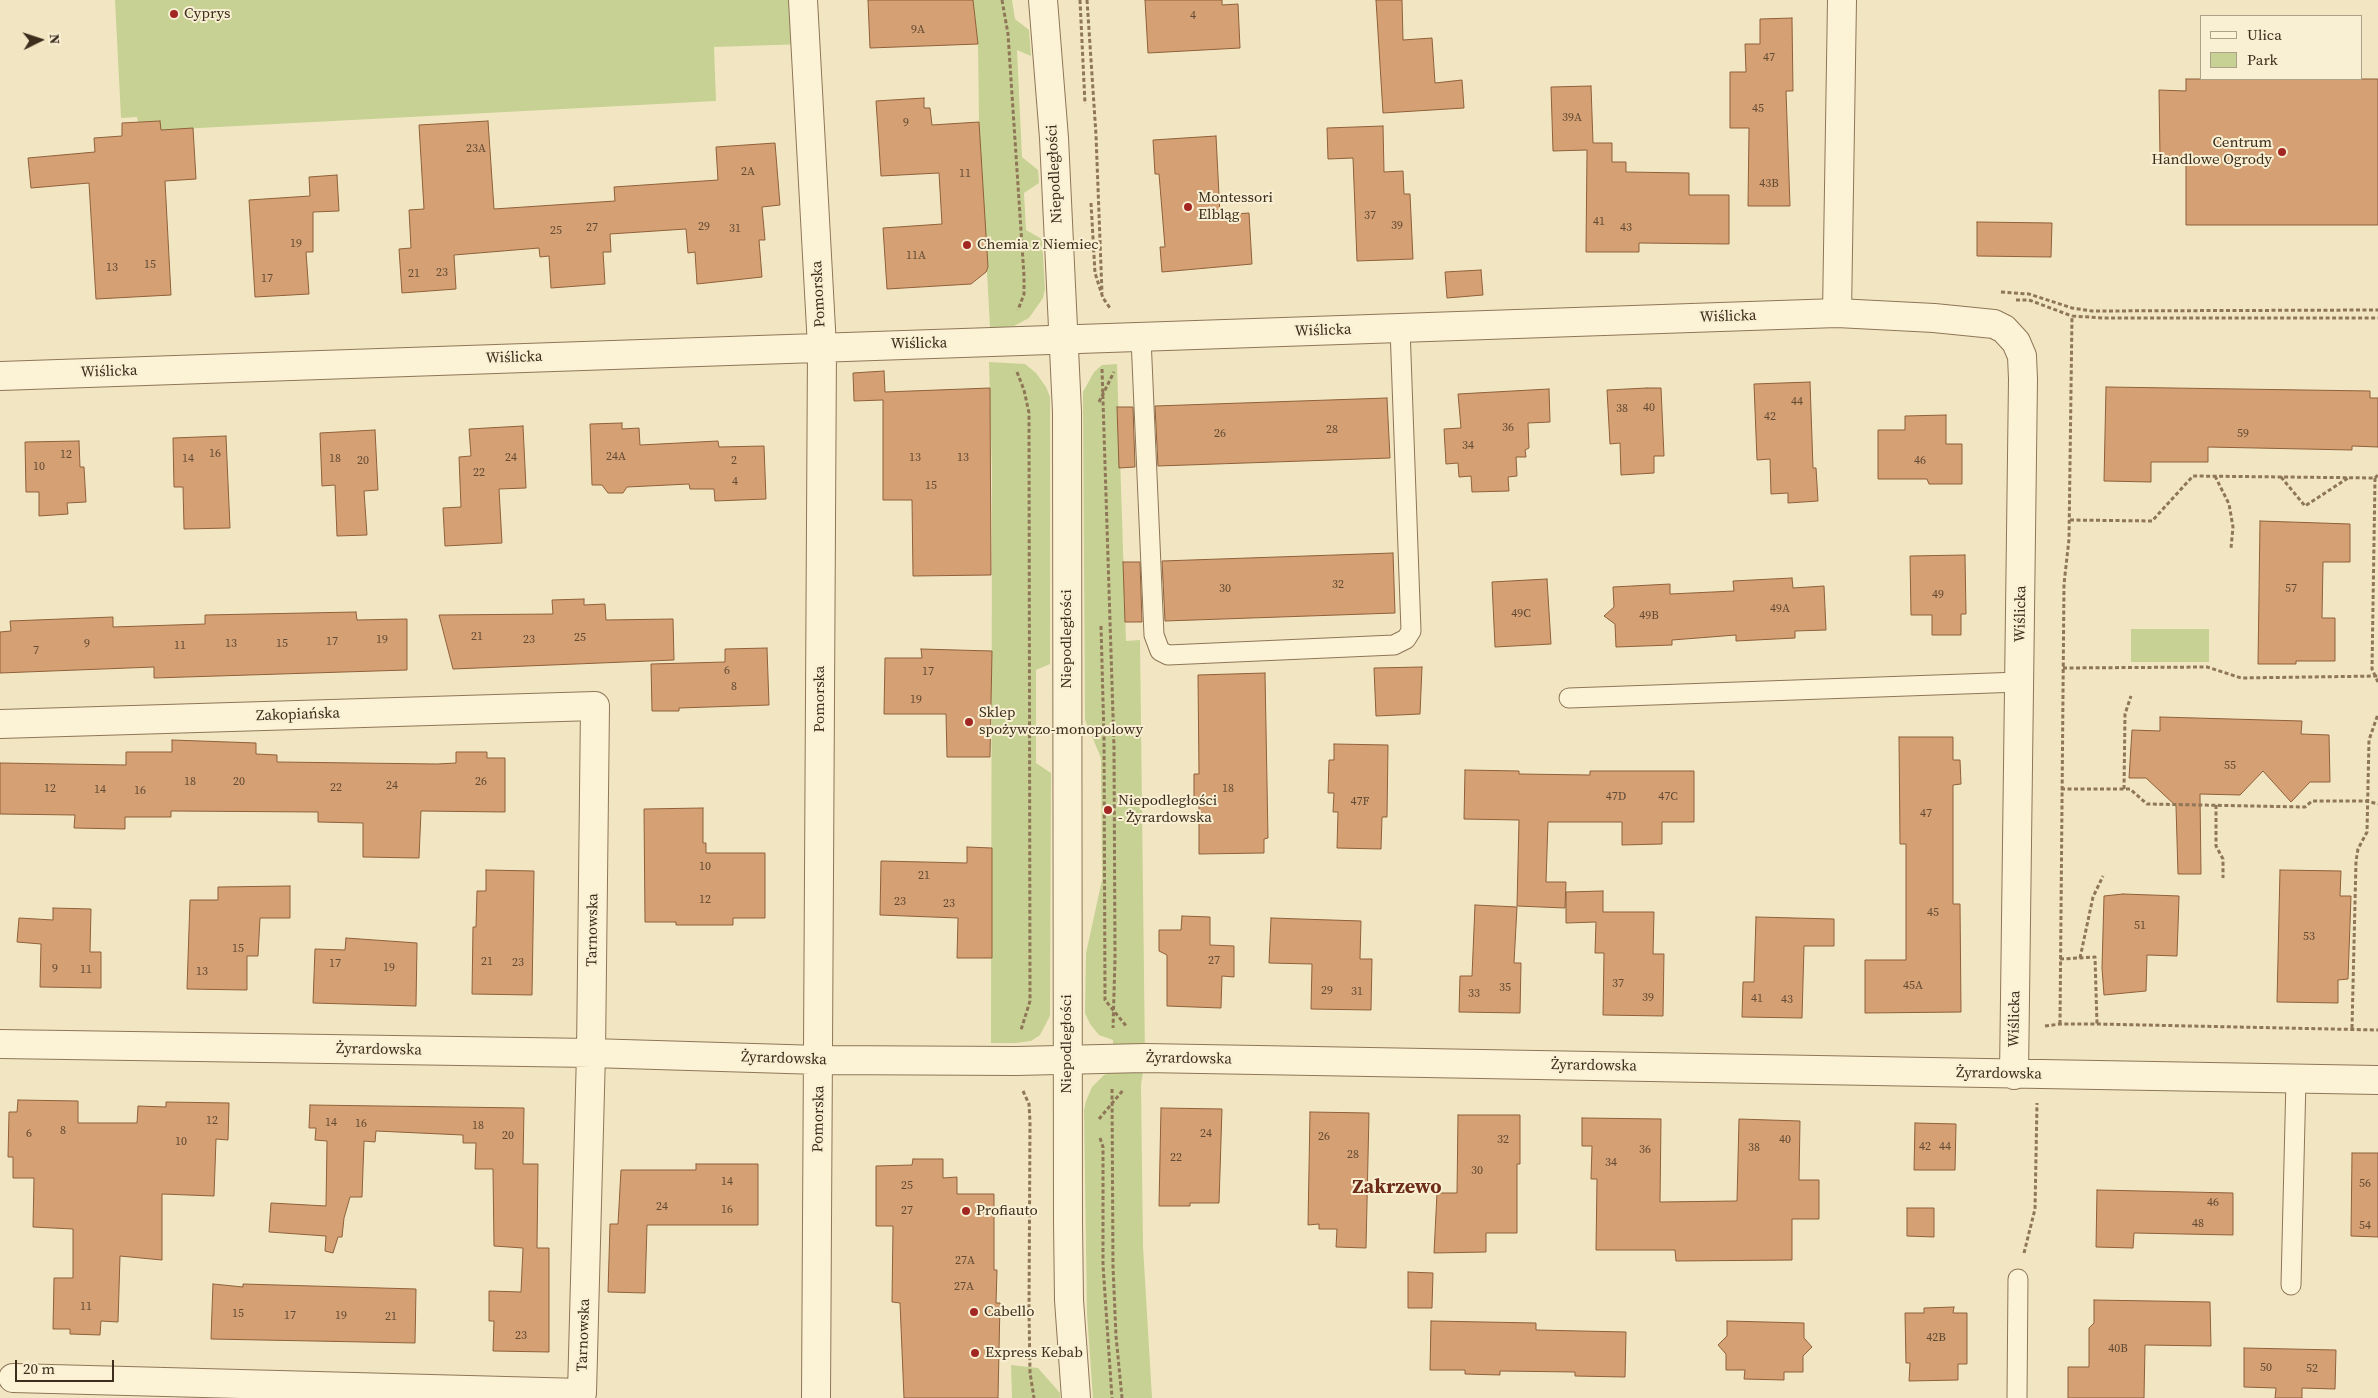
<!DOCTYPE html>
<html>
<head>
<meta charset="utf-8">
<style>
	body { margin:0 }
	#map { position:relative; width:2378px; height:1398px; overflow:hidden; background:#f2e6c2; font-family:"Source Serif 4",serif }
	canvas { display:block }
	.legend { position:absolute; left:2200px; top:15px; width:162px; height:65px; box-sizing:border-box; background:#f9efd2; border:1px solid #ada18a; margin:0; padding:6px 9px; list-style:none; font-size:15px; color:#3c2d1d }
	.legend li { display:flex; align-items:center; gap:10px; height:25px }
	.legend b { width:25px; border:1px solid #ada18a }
	.north { position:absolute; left:15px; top:15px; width:50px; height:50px; -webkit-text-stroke:4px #f9efd2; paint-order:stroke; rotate:86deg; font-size:14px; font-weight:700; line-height:20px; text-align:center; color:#3c2d1d }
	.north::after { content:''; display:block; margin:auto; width:18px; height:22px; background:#3c2d1d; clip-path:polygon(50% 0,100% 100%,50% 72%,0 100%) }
	.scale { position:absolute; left:15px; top:1360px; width:99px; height:22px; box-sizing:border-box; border:2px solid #3c2d1d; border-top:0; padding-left:6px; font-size:15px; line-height:18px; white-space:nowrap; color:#3c2d1d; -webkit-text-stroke:4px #f9efd2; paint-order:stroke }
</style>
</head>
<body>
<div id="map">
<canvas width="2378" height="1398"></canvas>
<ul class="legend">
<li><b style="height:6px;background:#fcf2d6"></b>Ulica</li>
<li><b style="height:14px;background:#c7d194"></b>Park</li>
</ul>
<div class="north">N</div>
<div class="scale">20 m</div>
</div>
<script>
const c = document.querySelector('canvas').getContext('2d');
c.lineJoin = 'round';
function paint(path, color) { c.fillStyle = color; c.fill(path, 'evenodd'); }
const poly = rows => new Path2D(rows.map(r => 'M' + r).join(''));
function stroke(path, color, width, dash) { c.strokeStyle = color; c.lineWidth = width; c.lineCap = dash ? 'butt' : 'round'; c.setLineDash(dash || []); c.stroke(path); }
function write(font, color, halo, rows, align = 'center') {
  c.font = font + ' "Source Serif 4",serif'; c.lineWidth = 4; c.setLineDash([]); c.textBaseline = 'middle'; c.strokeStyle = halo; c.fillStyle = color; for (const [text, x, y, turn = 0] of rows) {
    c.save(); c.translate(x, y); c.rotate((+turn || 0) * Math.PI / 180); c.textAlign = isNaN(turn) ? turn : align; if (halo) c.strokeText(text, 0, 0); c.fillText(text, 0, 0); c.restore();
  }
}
const green = poly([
	[115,0,803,0,806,44,714,47,716,101,161,130,160,121,138,122,137,117,121,118],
	[973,0,1012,0,1015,19,1029,30,1031,56,1017,50,1022,157,1038,170,1039,183,1024,193,1026,230,1042,239,1045,289,1043,298,1029,318,1014,326,1005,327,990,328,979,122,978,44],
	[989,362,1025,364,1036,373,1046,387,1050,397,1050,664,1036,670,1036,763,1051,773,1050,1016,1040,1035,1031,1041,1016,1043,991,1043,992,471],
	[1117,364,1126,641,1140,640,1145,1058,1141,1085,1143,1246,1152,1398,1093,1398,1087,1314,1084,1110,1086,1101,1092,1087,1104,1075,1112,1072,1113,1040,1099,1035,1090,1024,1085,1013,1086,953,1102,880,1101,758,1085,720,1083,400,1083,392,1094,372,1102,365],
	[2131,629,2209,629,2209,662,2131,662],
	[1011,1365,1038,1368,1060,1393,1060,1398,1012,1398]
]);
const building = poly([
	[868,0,973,0,978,44,870,48,868,0],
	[1145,0,1222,0,1222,5,1238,4,1240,48,1148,53,1145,0],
	[1376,0,1402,0,1403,40,1432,38,1435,83,1462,80,1464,108,1383,113,1376,0],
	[1792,18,1793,91,1786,91,1790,206,1748,206,1749,128,1730,128,1730,72,1746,72,1745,44,1760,44,1760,19,1792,18],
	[2186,79,2378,79,2378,225,2186,225,2186,158,2160,158,2159,90,2186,91,2186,79],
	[1591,86,1593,143,1612,143,1612,162,1626,162,1626,172,1689,173,1689,195,1729,195,1729,244,1639,243,1639,252,1586,252,1587,150,1553,151,1551,87,1591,86],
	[924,98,924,108,930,108,932,125,979,122,988,267,986,272,971,284,887,289,883,228,942,224,939,173,881,176,876,101,924,98],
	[160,121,161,130,193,128,196,179,165,181,171,295,96,299,89,183,31,188,28,158,95,152,94,138,122,136,122,123,160,121],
	[488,121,494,209,615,201,614,187,718,180,716,147,775,143,780,205,762,207,765,240,759,240,762,277,697,284,695,252,688,253,686,229,610,234,611,252,603,252,605,284,551,288,549,256,540,257,539,248,454,255,456,289,402,293,399,249,411,248,409,210,424,209,419,125,488,121],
	[1383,126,1384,172,1403,171,1404,194,1410,194,1413,259,1357,261,1353,158,1328,159,1327,128,1383,126],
	[1216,136,1220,215,1249,213,1252,264,1162,272,1160,247,1165,247,1159,174,1155,174,1153,140,1216,136],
	[337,175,339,211,313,212,313,252,306,252,309,294,255,297,249,200,310,196,309,177,337,175],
	[1977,222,2052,223,2051,257,1977,256,1977,222],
	[1481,270,1483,295,1447,298,1445,272,1481,270],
	[884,371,885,392,990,388,991,575,913,576,912,500,883,500,883,400,854,401,853,373,884,371],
	[1810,382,1813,468,1816,468,1818,501,1788,503,1788,493,1771,494,1770,459,1757,460,1754,384,1810,382],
	[2106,387,2370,391,2370,398,2378,398,2378,447,2352,446,2352,450,2208,447,2208,462,2151,462,2151,482,2104,481,2106,387],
	[1647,388,1661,388,1664,456,1654,456,1654,473,1621,475,1620,443,1610,444,1607,390,1647,388],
	[1549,389,1550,422,1528,423,1529,448,1525,450,1526,457,1516,457,1517,476,1508,477,1509,491,1472,492,1471,476,1459,477,1458,463,1446,464,1444,429,1461,428,1458,394,1549,389],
	[1387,398,1390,458,1158,466,1155,406,1387,398],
	[1117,407,1133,407,1135,467,1119,468,1117,407],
	[1946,415,1946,444,1962,444,1962,484,1929,484,1927,479,1878,479,1878,430,1905,430,1905,416,1946,415],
	[622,423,622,429,639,428,640,445,718,441,719,447,764,446,766,499,715,501,714,489,690,489,689,484,627,487,623,493,608,493,602,485,592,485,590,424,622,423],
	[523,426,526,488,499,489,502,543,445,546,443,508,461,507,459,457,471,456,469,429,523,426],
	[375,430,378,490,364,491,367,535,337,536,335,485,322,486,320,433,375,430],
	[226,436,230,528,184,529,183,487,174,487,173,438,226,436],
	[79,441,80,467,84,467,86,502,67,503,68,514,39,516,39,492,26,492,25,442,79,441],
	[2260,521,2350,524,2350,562,2323,562,2322,618,2335,618,2335,661,2296,661,2296,664,2258,664,2260,521],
	[1393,553,1395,613,1165,621,1162,561,1393,553],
	[1965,555,1966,614,1961,614,1961,635,1932,635,1932,615,1911,615,1910,556,1965,555],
	[1123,562,1140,562,1142,622,1125,622,1123,562],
	[1792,578,1793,588,1824,586,1826,630,1795,631,1795,638,1736,641,1736,635,1672,640,1672,645,1616,647,1615,624,1604,616,1614,607,1613,587,1670,584,1670,594,1734,591,1733,581,1792,578],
	[1547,579,1551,644,1495,647,1492,582,1547,579],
	[584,599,584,605,605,604,606,620,673,619,674,660,453,669,439,615,553,614,552,600,584,599],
	[356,612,357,620,407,619,407,670,154,678,154,667,0,673,0,632,11,631,10,621,113,617,113,627,205,624,205,615,356,612],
	[767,648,769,705,679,708,679,711,652,711,651,664,725,662,725,649,767,648],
	[921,649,992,651,990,757,947,757,946,714,884,714,885,658,922,658,921,649],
	[1422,667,1420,714,1376,716,1374,668,1422,667],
	[1265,673,1268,838,1264,839,1264,853,1199,854,1199,805,1194,805,1194,774,1199,774,1198,675,1265,673],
	[2160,717,2302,721,2301,734,2329,735,2330,782,2310,782,2291,802,2263,771,2240,795,2200,794,2201,874,2178,874,2176,806,2146,778,2129,778,2132,730,2160,731,2160,717],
	[1899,737,1953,737,1953,760,1960,760,1961,784,1953,785,1953,904,1960,904,1961,1012,1865,1013,1865,960,1906,960,1906,844,1900,844,1899,737],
	[172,740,256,743,256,754,277,755,277,762,437,764,456,763,456,752,487,752,487,758,505,758,505,812,421,811,419,858,363,857,363,823,318,822,318,812,171,811,171,817,125,817,125,829,74,828,75,815,0,814,0,763,126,765,126,752,172,752,172,740],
	[1334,744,1388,745,1387,817,1382,817,1381,849,1337,848,1338,812,1333,812,1334,793,1328,793,1329,760,1334,760,1334,744],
	[1465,770,1519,771,1519,774,1590,775,1590,771,1694,771,1694,822,1662,822,1662,844,1622,845,1622,822,1548,822,1546,882,1566,882,1565,908,1517,906,1519,820,1464,819,1465,770],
	[703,808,703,843,706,843,706,853,765,853,765,918,733,918,733,925,676,925,676,922,645,922,644,809,703,808],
	[967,847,992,848,992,958,957,958,958,918,880,915,881,861,967,863,967,847],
	[486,870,534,871,532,995,472,994,473,927,476,927,477,891,486,891,486,870],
	[2280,870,2341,871,2340,896,2351,896,2348,979,2338,980,2338,1003,2277,1002,2280,870],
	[290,886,290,918,260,918,258,956,247,956,247,990,187,989,190,900,218,900,218,887,290,886],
	[1603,891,1603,912,1654,912,1653,954,1664,954,1663,1016,1603,1015,1604,953,1595,953,1596,922,1566,923,1566,892,1603,891],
	[2123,894,2179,896,2177,956,2147,955,2146,991,2104,995,2102,968,2104,896,2123,894],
	[1475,905,1517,907,1514,963,1521,963,1520,1013,1459,1012,1460,976,1472,976,1475,905],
	[53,908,91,909,90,952,101,952,101,988,40,987,41,944,17,942,19,918,53,920,53,908],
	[1182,916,1210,917,1210,945,1234,946,1234,977,1222,976,1221,1008,1167,1006,1167,955,1159,951,1159,930,1181,930,1182,916],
	[1756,917,1834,919,1834,946,1804,946,1802,1018,1742,1017,1743,982,1754,982,1756,917],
	[1271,918,1361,921,1360,959,1372,959,1371,1010,1311,1009,1312,964,1269,963,1271,918],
	[346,938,417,943,416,1006,313,1003,315,949,345,950,346,938],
	[18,1100,78,1101,78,1123,137,1123,138,1106,166,1107,166,1102,229,1103,228,1140,216,1139,214,1196,162,1194,162,1260,120,1256,118,1322,101,1321,100,1335,70,1334,70,1329,53,1329,54,1278,73,1278,73,1229,33,1227,34,1178,13,1178,13,1157,8,1157,9,1112,17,1112,18,1100],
	[310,1105,524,1108,523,1164,538,1164,537,1248,549,1248,549,1352,493,1351,494,1321,489,1321,489,1291,521,1292,523,1248,494,1246,493,1169,475,1169,476,1143,463,1143,463,1135,376,1131,375,1142,364,1141,362,1197,350,1197,344,1218,342,1237,338,1237,333,1253,325,1251,326,1236,269,1232,271,1203,326,1206,327,1141,315,1140,316,1128,309,1128,310,1105],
	[1161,1108,1222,1109,1219,1203,1190,1203,1190,1206,1159,1206,1161,1108],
	[1310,1112,1369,1113,1366,1248,1336,1247,1337,1229,1319,1229,1319,1224,1308,1225,1310,1112],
	[1458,1115,1520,1115,1520,1164,1517,1164,1517,1233,1486,1233,1486,1252,1434,1253,1437,1193,1457,1193,1458,1115],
	[1582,1118,1661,1119,1660,1202,1737,1201,1739,1119,1800,1121,1799,1180,1819,1180,1819,1219,1792,1219,1792,1260,1676,1261,1675,1250,1596,1250,1597,1179,1591,1179,1592,1146,1582,1146,1582,1118],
	[1915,1123,1956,1124,1955,1170,1914,1170,1915,1123],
	[2352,1153,2378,1153,2378,1237,2351,1236,2352,1153],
	[913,1159,943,1159,943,1178,957,1177,957,1194,994,1194,994,1270,997,1270,996,1303,1000,1303,998,1398,904,1398,900,1303,892,1302,893,1226,876,1226,876,1166,912,1165,913,1159],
	[696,1164,758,1164,758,1225,647,1225,645,1293,608,1292,610,1224,618,1224,621,1170,696,1170,696,1164],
	[2097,1190,2233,1193,2233,1235,2134,1233,2133,1248,2096,1247,2097,1190],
	[1907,1208,1934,1208,1934,1237,1907,1236,1907,1208],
	[1408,1272,1433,1273,1432,1308,1408,1308,1408,1272],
	[213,1284,243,1287,243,1284,416,1289,415,1343,211,1339,213,1284],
	[2094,1300,2210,1302,2211,1346,2145,1345,2144,1398,2068,1398,2068,1367,2089,1367,2089,1328,2094,1323,2094,1300],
	[1954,1307,1953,1313,1967,1313,1967,1364,1958,1364,1958,1380,1909,1381,1910,1363,1906,1363,1905,1313,1924,1313,1924,1308,1954,1307],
	[1431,1321,1536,1323,1536,1330,1626,1332,1625,1377,1575,1376,1575,1372,1500,1371,1500,1375,1465,1374,1465,1370,1430,1370,1431,1321],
	[1727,1321,1804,1323,1804,1338,1812,1347,1803,1356,1803,1372,1784,1372,1784,1380,1744,1379,1745,1370,1726,1370,1726,1354,1718,1345,1727,1336,1727,1321],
	[2244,1348,2336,1350,2335,1389,2302,1388,2302,1398,2275,1398,2276,1388,2244,1387,2244,1348]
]);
const path = poly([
	[1002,0,1008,34,1024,276,1024,294,1018,310],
	[1080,0,1085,104],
	[1087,0,1096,135,1102,293],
	[1091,203,1095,273,1103,298,1110,308],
	[2001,292,2029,294,2072,308,2092,311,2378,310],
	[2016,300,2029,300,2072,316],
	[1102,369,1114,747,1115,959,1113,1028],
	[1017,372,1024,390,1029,413,1030,1001,1021,1030],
	[1099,402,1114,372],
	[2215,476,2229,504,2233,527,2231,548],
	[2281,477,2305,506,2348,478],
	[2375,478,2372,669,2378,682],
	[2070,520,2152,521,2193,476,2375,478,2378,475],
	[1101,626,1104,738,1105,1000,1127,1027],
	[2063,668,2207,667,2241,678,2378,676],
	[2061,789,2130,789,2147,804,2305,807,2312,801,2367,801,2378,804],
	[2124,789,2125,714,2131,696],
	[2216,805,2216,846,2223,859,2223,878],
	[2080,958,2093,897,2103,876],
	[2060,959,2095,957,2097,1024],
	[2060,1024,2064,584,2069,539,2072,316,2104,318,2378,318],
	[2045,1026,2060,1024,2097,1024,2378,1030],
	[2352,1028,2356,861,2358,849,2367,832,2369,740,2378,714],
	[1112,1089,1113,1267,1116,1336,1122,1398],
	[1023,1091,1029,1104,1030,1122,1029,1310,1030,1373,1034,1398],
	[1099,1119,1124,1089],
	[1100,1138,1103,1147,1103,1265,1112,1398],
	[2024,1253,2035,1209,2037,1103]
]);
const service = poly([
	[1141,338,1154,635,1160,651,1168,655,1394,645,1406,639,1411,631,1400,328],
	[1569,698,2020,682],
	[2291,1285,2296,1079],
	[2017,1398,2018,1279]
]);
const minor = poly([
	[803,0,822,347,816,1398],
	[1837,313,1842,0],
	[0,376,1837,313,1934,318,1994,324,2004,329,2016,342,2022,356,2023,379,2014,1075],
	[0,724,595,706,591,1053,582,1393,13,1378],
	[0,1044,591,1053,819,1060,1016,1061,1145,1058,2378,1080]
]);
const tertiary = poly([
	[1043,0,1054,138,1067,412,1068,1222,1069,1300,1076,1398]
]);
const markers = [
	[174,14,5,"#a22621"],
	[2282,152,5,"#a22621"],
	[1188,207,5,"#a22621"],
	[967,245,5,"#a22621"],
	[969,722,5,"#a22621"],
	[1108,810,5,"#a22621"],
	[966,1211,5,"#a22621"],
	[974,1312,5,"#a22621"],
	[975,1353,5,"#a22621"]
];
const numberNames = [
	["4",1193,16],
	["9A",918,30],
	["47",1769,58],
	["45",1758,109],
	["39A",1572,118],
	["9",906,123],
	["23A",476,149],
	["2A",748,172],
	["11",965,174],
	["43B",1769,184],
	["37",1370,216],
	["41",1599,222],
	["39",1397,226],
	["29",704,227],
	["27",592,228],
	["43",1626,228],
	["31",735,229],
	["25",556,231],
	["19",296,244],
	["11A",916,256],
	["15",150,265],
	["13",112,268],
	["23",442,273],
	["21",414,274],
	["17",267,279],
	["44",1797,402],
	["40",1649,408],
	["38",1622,409],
	["42",1770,417],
	["36",1508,428],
	["28",1332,430],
	["26",1220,434],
	["59",2243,434],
	["34",1468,446],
	["16",215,454],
	["12",66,455],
	["24A",616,457],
	["24",511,458],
	["13",915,458],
	["13",963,458],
	["14",188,459],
	["18",335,459],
	["20",363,461],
	["2",734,461],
	["46",1920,461],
	["10",39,467],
	["22",479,473],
	["4",735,482],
	["15",931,486],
	["32",1338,585],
	["30",1225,589],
	["57",2291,589],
	["49",1938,595],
	["49A",1780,609],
	["49C",1521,614],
	["49B",1649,616],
	["21",477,637],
	["25",580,638],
	["19",382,640],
	["23",529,640],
	["17",332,642],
	["9",87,644],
	["13",231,644],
	["15",282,644],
	["11",180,646],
	["7",36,651],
	["6",727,671],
	["17",928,672],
	["8",734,687],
	["19",916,700],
	["55",2230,766],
	["18",190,782],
	["20",239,782],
	["26",481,782],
	["24",392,786],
	["22",336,788],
	["12",50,789],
	["18",1228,789],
	["14",100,790],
	["16",140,791],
	["47D",1616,797],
	["47C",1668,797],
	["47F",1360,802],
	["47",1926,814],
	["10",705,867],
	["21",924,876],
	["12",705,900],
	["23",900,902],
	["23",949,904],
	["45",1933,913],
	["51",2140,926],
	["53",2309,937],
	["15",238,949],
	["27",1214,961],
	["21",487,962],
	["23",518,963],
	["17",335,964],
	["19",389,968],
	["9",55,969],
	["11",86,970],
	["13",202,972],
	["37",1618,984],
	["45A",1913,986],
	["35",1505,988],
	["29",1327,991],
	["31",1357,992],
	["33",1474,994],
	["39",1648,998],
	["41",1757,999],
	["43",1787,1000],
	["12",212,1121],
	["14",331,1123],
	["16",361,1124],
	["18",478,1126],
	["8",63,1131],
	["6",29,1134],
	["24",1206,1134],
	["20",508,1136],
	["26",1324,1137],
	["32",1503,1140],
	["40",1785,1140],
	["10",181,1142],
	["42",1925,1147],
	["44",1945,1147],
	["38",1754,1148],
	["36",1645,1150],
	["28",1353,1155],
	["22",1176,1158],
	["34",1611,1163],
	["30",1477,1171],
	["14",727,1182],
	["56",2365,1184],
	["25",907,1186],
	["46",2213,1203],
	["24",662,1207],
	["16",727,1210],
	["27",907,1211],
	["48",2198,1224],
	["54",2365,1226],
	["27A",965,1261],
	["27A",964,1287],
	["11",86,1307],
	["15",238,1314],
	["17",290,1316],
	["19",341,1316],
	["21",391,1317],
	["23",521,1336],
	["42B",1936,1338],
	["40B",2118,1349],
	["50",2266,1368],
	["52",2312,1369]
];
const poiNames = [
	["Cyprys",184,14],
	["Centrum",2272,143,"right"],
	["Handlowe Ogrody",2272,160,"right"],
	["Montessori",1198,198],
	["Elbląg",1198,215],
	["Chemia z Niemiec",977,245],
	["Sklep",979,713],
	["spożywczo-monopolowy",979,730],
	["Niepodległości",1118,801],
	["- Żyrardowska",1118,818],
	["Profiauto",976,1211],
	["Cabello",984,1312],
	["Express Kebab",985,1353]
];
const streetNames = [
	["Niepodległości",1055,174,-93],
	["Pomorska",819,294,-93],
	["Wiślicka",1728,317,-2],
	["Wiślicka",1323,331,-2],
	["Wiślicka",919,344,-1],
	["Wiślicka",514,358,-2],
	["Wiślicka",109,372,-2],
	["Wiślicka",2021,614,-89],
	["Niepodległości",1067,639,-90],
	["Pomorska",820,699,-90],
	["Zakopiańska",298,715,-2],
	["Tarnowska",593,930,-89],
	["Wiślicka",2015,1019,-89],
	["Niepodległości",1067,1044,-90],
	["Żyrardowska",379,1050,1],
	["Żyrardowska",784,1059,2],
	["Żyrardowska",1189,1059,1],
	["Żyrardowska",1594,1066,1],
	["Żyrardowska",1999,1074,1],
	["Pomorska",819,1119,-89],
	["Tarnowska",584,1335,-88]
];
const districtNames = [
	["Zakrzewo",1397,1188]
];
paint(green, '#c7d194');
paint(building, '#d4a074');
stroke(building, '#8f603a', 1);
stroke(service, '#8e7657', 21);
stroke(minor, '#8e7657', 30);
stroke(tertiary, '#8e7657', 30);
stroke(path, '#8e7657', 3, [4, 2.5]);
stroke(service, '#fcf2d6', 19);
stroke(minor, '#fcf2d6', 28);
stroke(tertiary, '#fcf2d6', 28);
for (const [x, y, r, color] of markers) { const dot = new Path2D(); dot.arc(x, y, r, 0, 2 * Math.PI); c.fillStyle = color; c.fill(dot); stroke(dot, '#f9efd2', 2); }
write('12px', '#624a33', null, numberNames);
write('15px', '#3c2d1d', '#f9efd2', poiNames, 'left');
write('15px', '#3c2d1d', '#f9efd2', streetNames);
write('bold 20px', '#6d2d18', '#f9efd2', districtNames);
</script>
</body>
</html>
